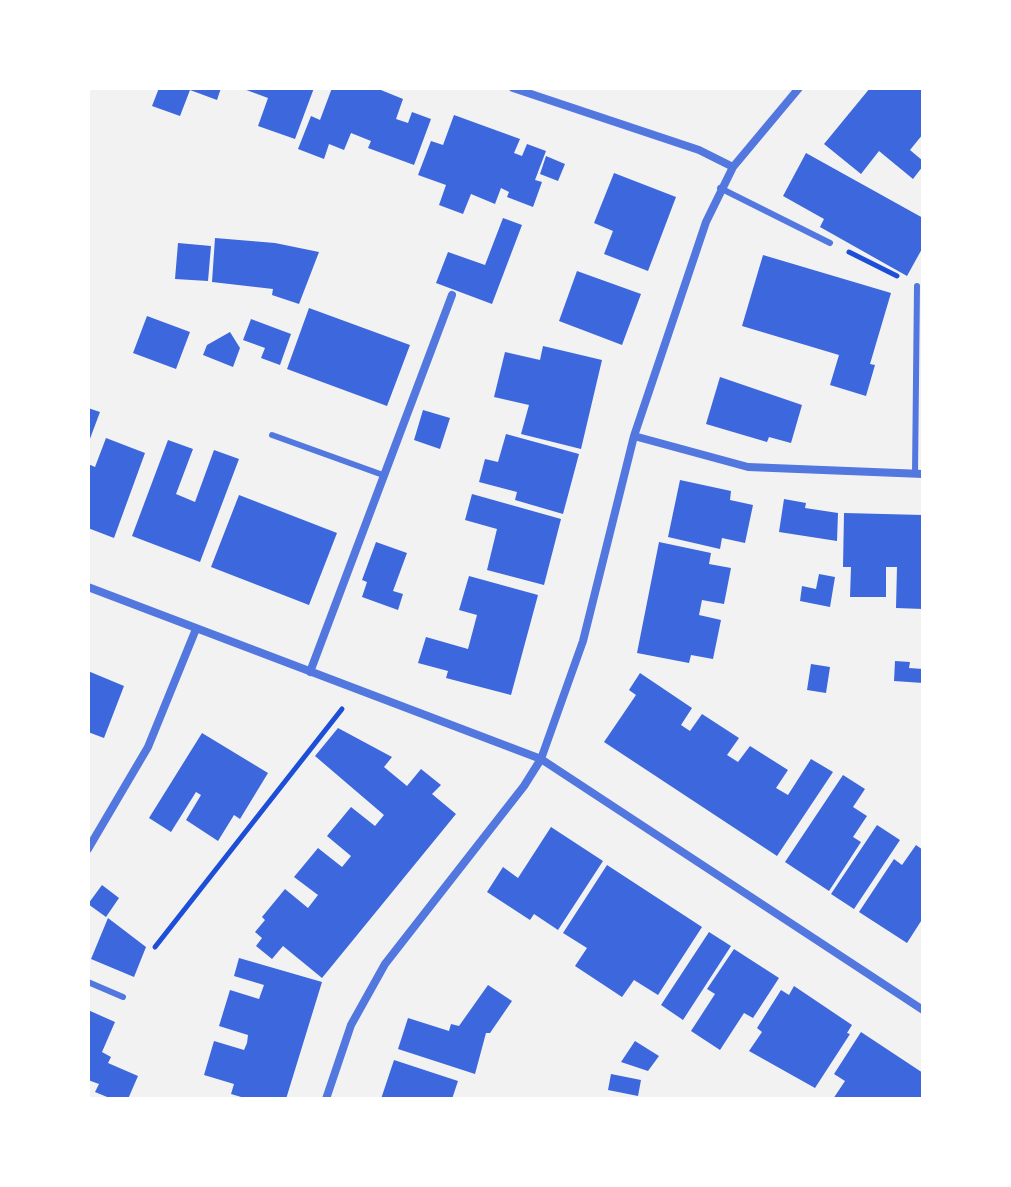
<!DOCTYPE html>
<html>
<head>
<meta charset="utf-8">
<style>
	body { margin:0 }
	#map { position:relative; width:1011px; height:1187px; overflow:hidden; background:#f2f2f2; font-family:Manrope,sans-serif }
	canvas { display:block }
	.frame { position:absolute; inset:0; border:90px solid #fff; pointer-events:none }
</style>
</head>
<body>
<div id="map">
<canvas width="1011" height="1187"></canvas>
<div class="frame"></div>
</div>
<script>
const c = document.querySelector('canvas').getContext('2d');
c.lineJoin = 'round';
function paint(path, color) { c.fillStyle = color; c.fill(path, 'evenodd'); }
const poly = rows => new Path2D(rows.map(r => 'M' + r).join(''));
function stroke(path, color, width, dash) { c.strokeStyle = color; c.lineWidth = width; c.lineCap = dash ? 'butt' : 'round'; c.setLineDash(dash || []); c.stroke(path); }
const building = poly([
	[159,88,221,88,217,100,190,90,180,116,152,106],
	[241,88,314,88,295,139,258,126,268,98],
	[332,88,376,88,403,99,396,119,408,123,412,112,431,119,414,165,368,148,371,141,351,133,344,150,329,144,324,159,298,149,311,116,320,120],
	[870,88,923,88,923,134,910,150,923,161,923,166,913,179,879,151,861,174,824,144],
	[454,115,520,139,514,153,522,156,527,144,546,151,535,180,542,182,533,207,507,197,509,192,501,188,495,204,471,194,463,214,439,205,446,185,418,175,431,141,443,145],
	[806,153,923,218,923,247,907,276,820,227,824,219,783,196],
	[546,156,565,164,558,181,540,174],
	[614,173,676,197,648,271,604,254,613,231,594,223],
	[503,218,522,225,492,304,436,283,448,252,485,265],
	[215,238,275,243,319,252,299,304,272,295,273,289,212,282],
	[178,243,211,246,208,281,175,279],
	[763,255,891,293,870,364,875,365,866,396,830,385,839,355,742,326],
	[577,271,641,294,622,345,559,321],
	[309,308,410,345,387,406,287,369],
	[147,316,190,332,176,369,133,353],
	[251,319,291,334,280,365,261,358,265,348,243,340],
	[230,332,240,348,233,367,203,355,207,345],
	[543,346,602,360,581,449,521,434,529,405,494,397,505,352,540,360],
	[720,377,802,405,791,443,769,437,767,442,706,424],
	[88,408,100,412,88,444],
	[423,410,450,418,440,449,414,440],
	[506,434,579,454,563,514,515,500,517,492,479,482,485,459,498,462],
	[106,438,145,453,114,538,88,528,88,464,95,467],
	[168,440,193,449,176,494,195,502,214,450,239,459,200,562,132,536],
	[680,480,731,491,730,500,753,505,745,543,722,538,720,549,668,537],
	[472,494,561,519,544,585,487,570,497,529,465,520],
	[239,495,337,533,309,605,211,567],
	[784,499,806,503,805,508,838,513,837,541,779,532],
	[844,513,923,515,923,609,896,608,897,567,886,567,886,597,850,597,851,567,843,567],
	[376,542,407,553,393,591,403,594,398,610,362,597,367,582,362,580],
	[659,542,711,553,709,564,731,568,724,604,702,600,699,615,721,620,713,659,691,655,689,663,637,653],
	[819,574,835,577,830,607,800,601,802,586,816,589],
	[469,576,538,595,511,695,446,678,448,671,418,663,426,637,468,649,477,615,459,610],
	[895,661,910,662,909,668,923,669,923,683,894,681],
	[811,664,830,667,826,693,807,690],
	[88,671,124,686,104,738,88,732],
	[640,673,692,708,681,725,690,731,702,714,739,738,727,755,738,762,750,746,788,770,776,788,788,795,811,759,833,772,777,856,604,742,636,695,629,690],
	[338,728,392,757,384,767,407,786,421,769,441,785,432,794,456,814,322,978,283,946,272,959,256,946,262,938,255,932,265,920,262,917,285,889,308,908,318,895,294,877,318,848,342,867,347,861,351,856,327,836,351,807,375,826,384,815,315,756],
	[202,733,268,773,240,819,234,815,218,841,186,820,201,795,196,792,171,832,149,818],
	[843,775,865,789,853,807,867,816,853,837,861,842,829,891,785,862],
	[877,825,900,840,854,909,831,894],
	[551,827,603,861,558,930,534,914,530,920,487,892,503,867,518,878],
	[916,845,923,850,923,918,907,943,859,912,894,859,902,865],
	[607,865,702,927,658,995,634,980,622,997,575,966,587,948,563,933],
	[102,885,119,898,106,917,88,904],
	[108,918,146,947,134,977,91,959],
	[709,932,731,946,683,1020,661,1005],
	[734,949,779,978,753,1018,744,1013,720,1050,691,1031,715,994,707,989],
	[239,958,322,982,286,1099,248,1099,231,1094,234,1084,204,1075,214,1041,244,1050,247,1043,248,1035,219,1026,230,990,259,999,264,985,234,976],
	[488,985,512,1001,490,1033,486,1033,475,1074,398,1049,408,1018,449,1031,451,1024,459,1026],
	[794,986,852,1025,847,1033,850,1034,815,1088,749,1051,762,1032,757,1028,781,990,789,995],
	[88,1010,115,1022,102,1052,111,1057,108,1063,138,1076,128,1099,112,1099,95,1092,99,1084,88,1080],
	[861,1032,923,1073,923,1099,833,1099,845,1081,834,1074],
	[635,1041,659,1056,648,1071,621,1062],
	[394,1060,458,1081,452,1099,381,1099],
	[611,1074,641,1080,638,1096,608,1090]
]);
const path = poly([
	[849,252,897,276],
	[155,947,342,709]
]);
const service = poly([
	[720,188,830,243],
	[272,435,383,475],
	[915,474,917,286],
	[88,982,123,997]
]);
const minor = poly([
	[513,88,699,150,733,167],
	[634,436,748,467,923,474],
	[88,587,541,759,923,1010],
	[310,672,452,295],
	[88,849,148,747,196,629],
	[326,1099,351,1025,385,964,524,786,541,759,583,641,634,436,706,222,733,167,799,88]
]);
paint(building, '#3d67dc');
stroke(path, '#1d4ed8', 5);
stroke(service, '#5277de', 6);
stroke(minor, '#5277de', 8);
</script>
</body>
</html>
